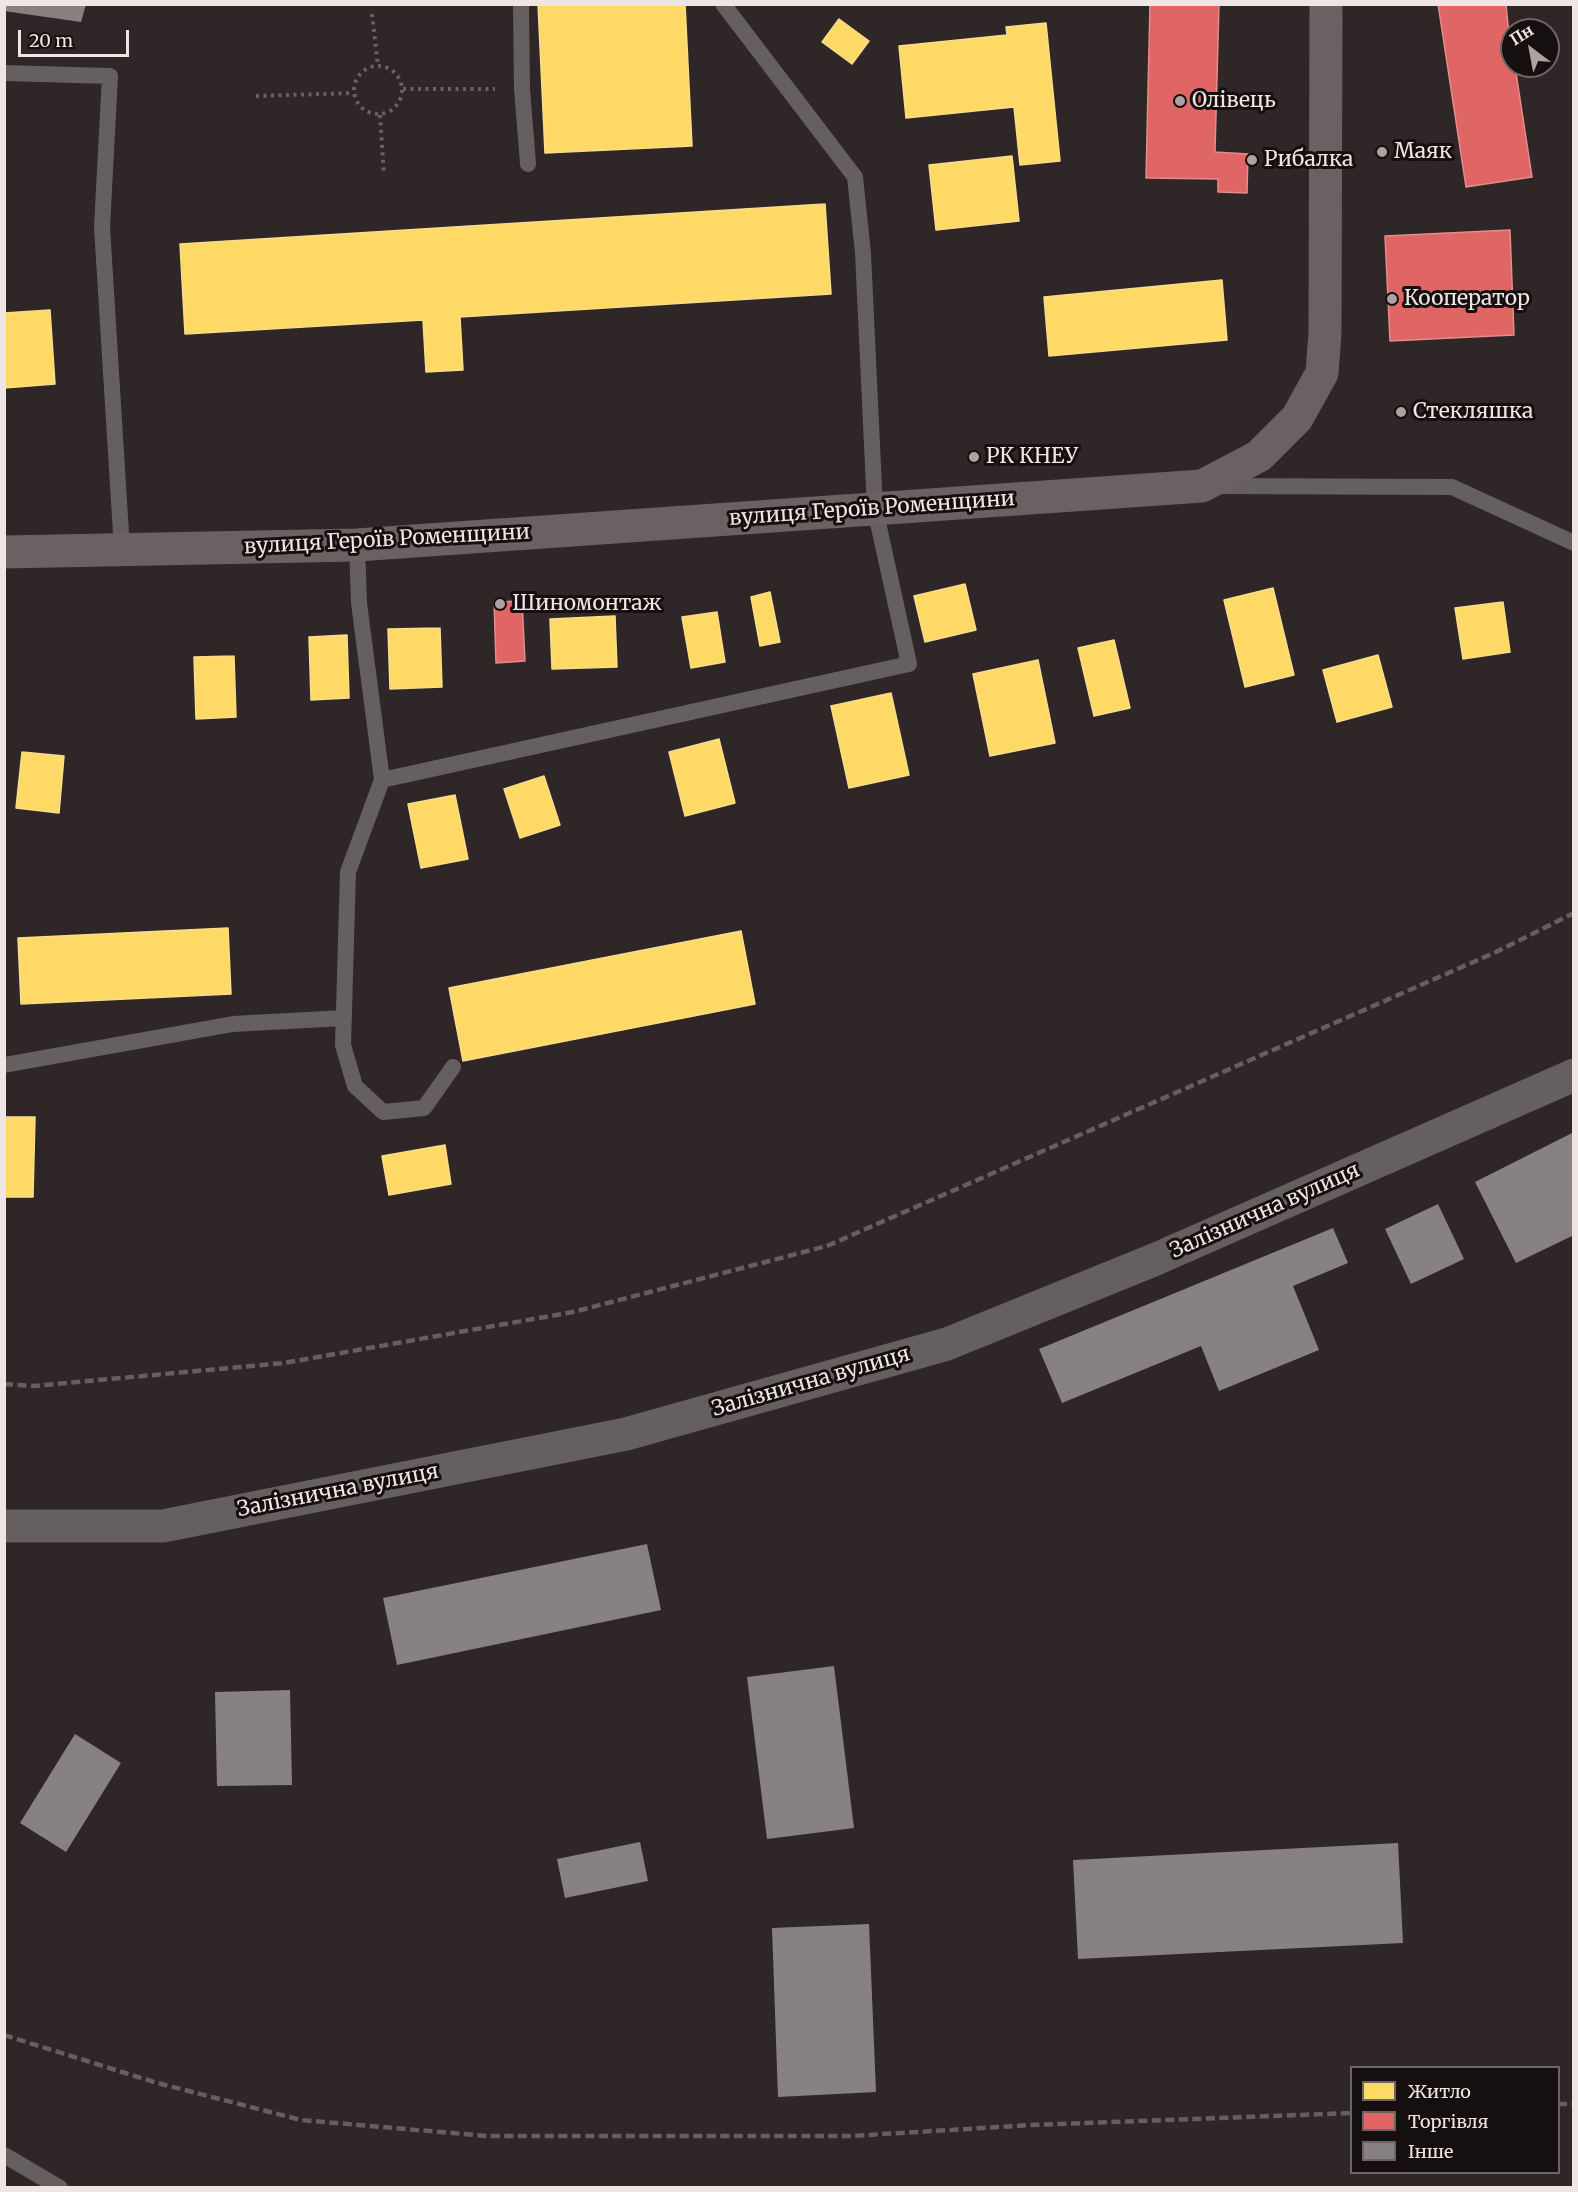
<!DOCTYPE html>
<html>
<head>
<meta charset="utf-8">
<style>
	body { margin:0 }
	#map { position:relative; width:1578px; height:2192px; overflow:hidden; background:#2e2627; font-family:Merriweather,serif }
	canvas { display:block }
	.frame { position:absolute; inset:0; border:6px solid #f0e5e5; pointer-events:none }
	.legend { position:absolute; left:1350px; top:2066px; width:210px; height:108px; box-sizing:border-box; background:#150f0f; border:2px solid #6d6565; margin:0; padding:8px 10px; list-style:none; font-size:18px; color:#f0e5e5 }
	.legend li { display:flex; align-items:center; gap:12px; height:30px }
	.legend b { width:30px; border:2px solid #6d6565 }
	.north { position:absolute; left:1500px; top:18px; width:60px; height:60px; box-sizing:border-box; background:#150f0f; border:2px solid #6d6565; border-radius:50%; rotate:328deg; font-size:16px; font-weight:700; line-height:24px; text-align:center; color:#f0e5e5 }
	.north::after { content:''; display:block; margin:auto; width:21px; height:27px; background:#aca2a2; clip-path:polygon(50% 0,100% 100%,50% 72%,0 100%) }
	.scale { position:absolute; left:18px; top:30px; width:111px; height:27px; box-sizing:border-box; border:3px solid #f0e5e5; border-top:0; padding-left:8px; font-size:18px; line-height:21px; white-space:nowrap; color:#f0e5e5; -webkit-text-stroke:4px #150f0f; paint-order:stroke }
</style>
</head>
<body>
<div id="map">
<canvas width="1578" height="2192"></canvas>
<div class="frame"></div>
<ul class="legend">
<li><b style="height:16px;background:#ffd966"></b>Житло</li>
<li><b style="height:16px;background:#e06666"></b>Торгівля</li>
<li><b style="height:16px;background:#888182"></b>Інше</li>
</ul>
<div class="north">Пн</div>
<div class="scale">20 m</div>
</div>
<script>
const c = document.querySelector('canvas').getContext('2d');
c.lineJoin = 'round';
function paint(path, color) { c.fillStyle = color; c.fill(path, 'evenodd'); }
const poly = rows => new Path2D(rows.map(r => 'M' + r).join(''));
function stroke(path, color, width, dash) { c.strokeStyle = color; c.lineWidth = width; c.lineCap = dash ? 'butt' : 'round'; c.setLineDash(dash || []); c.stroke(path); }
function write(font, color, halo, rows, align = 'center') {
  c.font = font + ' Merriweather,serif'; c.lineWidth = 6; c.setLineDash([]); c.textBaseline = 'middle'; c.strokeStyle = halo; c.fillStyle = color; for (const [text, x, y, turn = 0] of rows) {
    c.save(); c.translate(x, y); c.rotate((+turn || 0) * Math.PI / 180); c.textAlign = isNaN(turn) ? turn : align; if (halo) c.strokeText(text, 0, 0); c.fillText(text, 0, 0); c.restore();
  }
}
const homes = poly([
	[538,4,685,4,692,146,545,153,538,4],
	[839,19,869,41,852,64,822,42,839,19],
	[1046,23,1060,161,1020,165,1014,107,906,118,899,46,1007,35,1006,27,1046,23],
	[1012,156,1019,221,936,230,929,165,1012,156],
	[825,204,831,294,460,317,463,370,426,372,423,320,185,334,180,244,825,204],
	[1222,280,1227,340,1049,356,1044,297,1222,280],
	[50,310,55,384,4,388,4,313,50,310],
	[965,584,976,630,925,642,914,596,965,584],
	[1273,588,1294,675,1245,687,1224,600,1273,588],
	[770,592,780,642,760,646,751,597,770,592],
	[1503,602,1510,652,1463,659,1455,608,1503,602],
	[717,612,725,662,691,668,682,617,717,612],
	[615,616,617,667,552,669,550,619,615,616],
	[440,628,442,687,390,689,388,629,440,628],
	[347,635,349,698,311,700,309,637,347,635],
	[1114,640,1130,708,1094,716,1078,648,1114,640],
	[1378,655,1392,707,1337,722,1323,670,1378,655],
	[234,656,236,717,196,719,194,657,234,656],
	[1038,660,1055,743,990,756,973,674,1038,660],
	[891,693,909,775,849,788,831,706,891,693],
	[719,739,735,803,685,816,669,752,719,739],
	[22,752,64,756,59,813,16,808,22,752],
	[544,776,560,825,520,838,504,789,544,776],
	[455,795,468,859,421,868,408,804,455,795],
	[228,928,231,994,21,1004,18,938,228,928],
	[741,931,755,1004,463,1061,449,988,741,931],
	[4,1117,35,1117,33,1197,4,1197,4,1117],
	[445,1145,451,1184,389,1195,382,1156,445,1145]
]);
const shops = poly([
	[1150,4,1219,4,1215,152,1248,154,1247,193,1218,192,1218,179,1146,178,1150,4],
	[1438,4,1506,4,1512,66,1515,66,1532,177,1466,187,1438,4],
	[1510,230,1514,335,1390,341,1385,236,1510,230],
	[522,601,525,661,496,663,494,602,522,601]
]);
const building = poly([
	[4,4,86,4,81,22,4,11],
	[1574,1132,1574,1235,1516,1263,1475,1182],
	[1438,1204,1464,1259,1411,1284,1385,1229],
	[1333,1228,1348,1263,1293,1286,1319,1350,1219,1391,1201,1346,1062,1403,1039,1349],
	[647,1544,661,1610,397,1665,383,1598],
	[834,1666,854,1828,767,1839,747,1677],
	[290,1690,292,1785,217,1786,215,1692],
	[75,1734,121,1763,66,1852,20,1823],
	[640,1842,648,1881,565,1898,557,1859],
	[1398,1843,1403,1943,1078,1959,1073,1860],
	[869,1924,876,2092,778,2097,772,1928]
]);
const path = poly([
	[372,14,378,66],
	'354 90a24 24 0 1 1 48 0a24 24 0 1 1-48 0Z',
	[403,89,495,89],
	[256,96,353,93],
	[380,115,384,175]
]);
const lane = poly([
	[521,4,522,88,528,164],
	[4,73,110,76,102,227,122,550],
	[1214,486,1452,487,1574,543],
	[357,545,359,603,382,780,348,872,343,1045,355,1086,383,1112,424,1108,453,1067],
	[382,780,909,664,875,509,863,253,855,177,723,4],
	[4,1065,233,1024,344,1018],
	[4,2155,60,2188]
]);
const street = poly([
	[4,1526,163,1526,626,1434,947,1344,1156,1259,1574,1075]
]);
const secondary = poly([
	[4,552,357,545,1202,486,1259,456,1297,418,1322,373,1325,333,1326,4]
]);
const rail = poly([
	[4,1384,34,1386,284,1363,573,1312,827,1246,1496,952,1574,913],
	[4,2035,154,2082,301,2120,487,2136,851,2136,1032,2125,1352,2113],
	[1558,2104,1574,2104]
]);
const markers = [
	[1180,101,6,"#aca2a2"],
	[1382,152,6,"#aca2a2"],
	[1252,160,6,"#aca2a2"],
	[1392,299,6,"#aca2a2"],
	[1401,412,6,"#aca2a2"],
	[974,457,6,"#aca2a2"],
	[500,604,6,"#aca2a2"]
];
const poiNames = [
	["Олівець",1192,101],
	["Маяк",1394,152],
	["Рибалка",1264,160],
	["Кооператор",1404,299],
	["Стекляшка",1413,412],
	["РК КНЕУ",986,457],
	["Шиномонтаж",512,604]
];
const streetNames = [
	["вулиця Героїв Роменщини",872,509,-4],
	["вулиця Героїв Роменщини",387,540,-3],
	["Залізнична вулиця",1265,1211,-24],
	["Залізнична вулиця",811,1382,-16],
	["Залізнична вулиця",338,1491,-11]
];
paint(homes, '#ffd966');
stroke(homes, '#fadd8c', 1.5);
paint(shops, '#e06666');
stroke(shops, '#e58c8c', 1.5);
paint(building, '#888182');
stroke(path, '#686262', 4, [3, 4.5]);
stroke(lane, '#655f5f', 16);
stroke(street, '#655f5f', 33);
stroke(secondary, '#6a6262', 33);
stroke(rail, '#655f5f', 4.5, [9, 4.5]);
for (const [x, y, r, color] of markers) { const dot = new Path2D(); dot.arc(x, y, r, 0, 2 * Math.PI); c.fillStyle = color; c.fill(dot); stroke(dot, '#150f0f', 2); }
write('21px', '#f0e5e5', '#150f0f', poiNames, 'left');
write('21px', '#f0e5e5', '#150f0f', streetNames);
</script>
</body>
</html>
